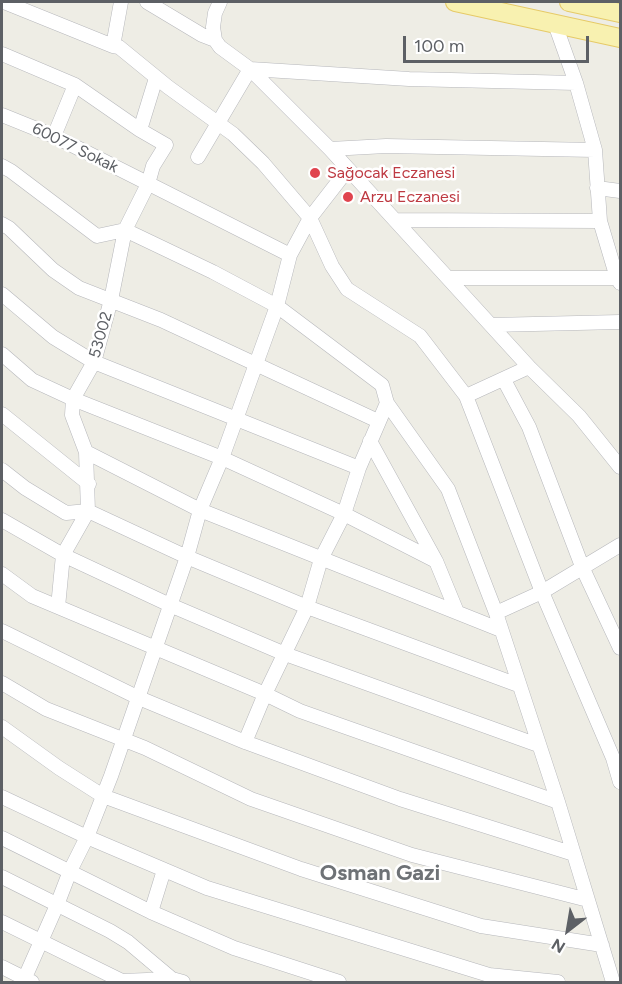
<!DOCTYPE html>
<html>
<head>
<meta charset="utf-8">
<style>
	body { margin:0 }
	#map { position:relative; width:622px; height:984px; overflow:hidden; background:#eeede5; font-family:Figtree,sans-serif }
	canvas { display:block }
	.frame { position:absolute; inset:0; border:3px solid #5d6065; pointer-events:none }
	.north { position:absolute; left:538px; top:900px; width:60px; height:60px; -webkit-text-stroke:4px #fff; paint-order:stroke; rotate:211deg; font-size:16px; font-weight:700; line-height:24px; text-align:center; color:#5d6065 }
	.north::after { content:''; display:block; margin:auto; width:21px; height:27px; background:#5d6065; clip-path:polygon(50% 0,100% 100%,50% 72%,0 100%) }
	.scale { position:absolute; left:403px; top:36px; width:186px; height:27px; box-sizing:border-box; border:3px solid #5d6065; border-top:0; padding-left:8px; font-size:18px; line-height:21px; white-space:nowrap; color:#5d6065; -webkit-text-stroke:4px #fff; paint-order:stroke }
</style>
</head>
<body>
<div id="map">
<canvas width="622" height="984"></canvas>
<div class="frame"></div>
<div class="north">N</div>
<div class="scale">100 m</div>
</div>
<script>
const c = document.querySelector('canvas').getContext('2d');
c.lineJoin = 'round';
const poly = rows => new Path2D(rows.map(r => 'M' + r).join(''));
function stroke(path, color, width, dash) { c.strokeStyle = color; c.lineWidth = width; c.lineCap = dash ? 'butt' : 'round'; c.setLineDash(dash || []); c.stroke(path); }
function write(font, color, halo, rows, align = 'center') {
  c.font = font + ' Figtree,sans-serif'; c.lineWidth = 5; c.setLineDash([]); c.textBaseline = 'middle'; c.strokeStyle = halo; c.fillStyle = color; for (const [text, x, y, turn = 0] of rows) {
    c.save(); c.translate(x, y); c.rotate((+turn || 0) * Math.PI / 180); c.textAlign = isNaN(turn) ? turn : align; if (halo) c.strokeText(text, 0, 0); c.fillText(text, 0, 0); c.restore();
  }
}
const minor = poly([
	[4,2,113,46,119,47,168,87,233,134,263,163,310,218,332,266,347,289,420,336,466,396,542,592,613,758,620,782],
	[147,2,202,35,215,40],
	[220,2,215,13,213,27,215,40,220,47,250,69,330,149,529,367,579,416,620,467],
	[555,24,576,83,595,150,600,221,617,278,620,283],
	[113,46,121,2],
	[2,54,75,85,140,130],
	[250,69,409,79,576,83],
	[2,115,54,136,290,255],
	[54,136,75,85],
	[330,149,386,146,595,150],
	[198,157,250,69],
	[2,166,11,171,97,236,125,230,213,272,277,306,382,385,387,403,359,468,344,514,321,559,307,607,265,694,245,742],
	[597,188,620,191],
	[397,220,600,221],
	[2,224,9,228,53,270,79,288,161,320,378,421],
	[448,278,617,278],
	[2,294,53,337,94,362,359,468],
	[491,325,620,322],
	[2,354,32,380,73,399,222,458,344,514,436,561],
	[504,380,529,427,583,569,620,648],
	[466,396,529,367],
	[387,403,448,489,496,613,558,802,613,982],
	[2,414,89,484],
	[370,441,436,561,457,612],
	[86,452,200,510,501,630],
	[2,470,25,488,66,513,88,511,187,557,307,607,518,685],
	[2,520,63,555,170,605,285,654,538,745],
	[2,574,32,596,265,694,300,711,558,802],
	[58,607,63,555,88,511,86,452,72,415,73,399,94,362,111,300,125,230,148,184,153,166,166,145,140,130,156,78],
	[496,613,542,592,620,545],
	[2,631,139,698,245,742,400,799,574,854],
	[2,683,46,709,145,748,251,799,412,855,588,900],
	[2,727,59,768,103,796,301,869,481,926,602,945],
	[2,797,87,837,207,888,489,975,558,982],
	[2,838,151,912,234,948,339,982],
	[2,877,110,931,128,942,172,979,183,982],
	[151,912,164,870],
	[2,922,122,981,172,979],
	[2,967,32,982],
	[23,982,57,905,70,871,87,837,111,776,187,557,200,510,222,458,277,306,290,255,310,218,348,169]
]);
const major = poly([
	[455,2,620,38],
	[569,2,620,13]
]);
const markers = [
	[315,173,6,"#e0444e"],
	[348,197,6,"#e0444e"]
];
const streetNames = [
	["60077 Sokak",75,148,26],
	["53002",101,335,-74]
];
const healthNames = [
	["Sağocak Eczanesi",327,173],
	["Arzu Eczanesi",360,197]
];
const districtNames = [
	["Osman Gazi",380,874]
];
stroke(minor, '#b6b7bb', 15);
stroke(major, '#e6ca67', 20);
stroke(minor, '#fff', 14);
stroke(major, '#f8f1b0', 18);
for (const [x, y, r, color] of markers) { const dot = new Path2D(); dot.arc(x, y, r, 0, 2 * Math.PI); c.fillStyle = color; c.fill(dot); stroke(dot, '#fff', 2); }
write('16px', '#5d6065', '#fff', streetNames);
write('16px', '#be3a42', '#fff', healthNames, 'left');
write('bold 22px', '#6e7276', '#fff', districtNames);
</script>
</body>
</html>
